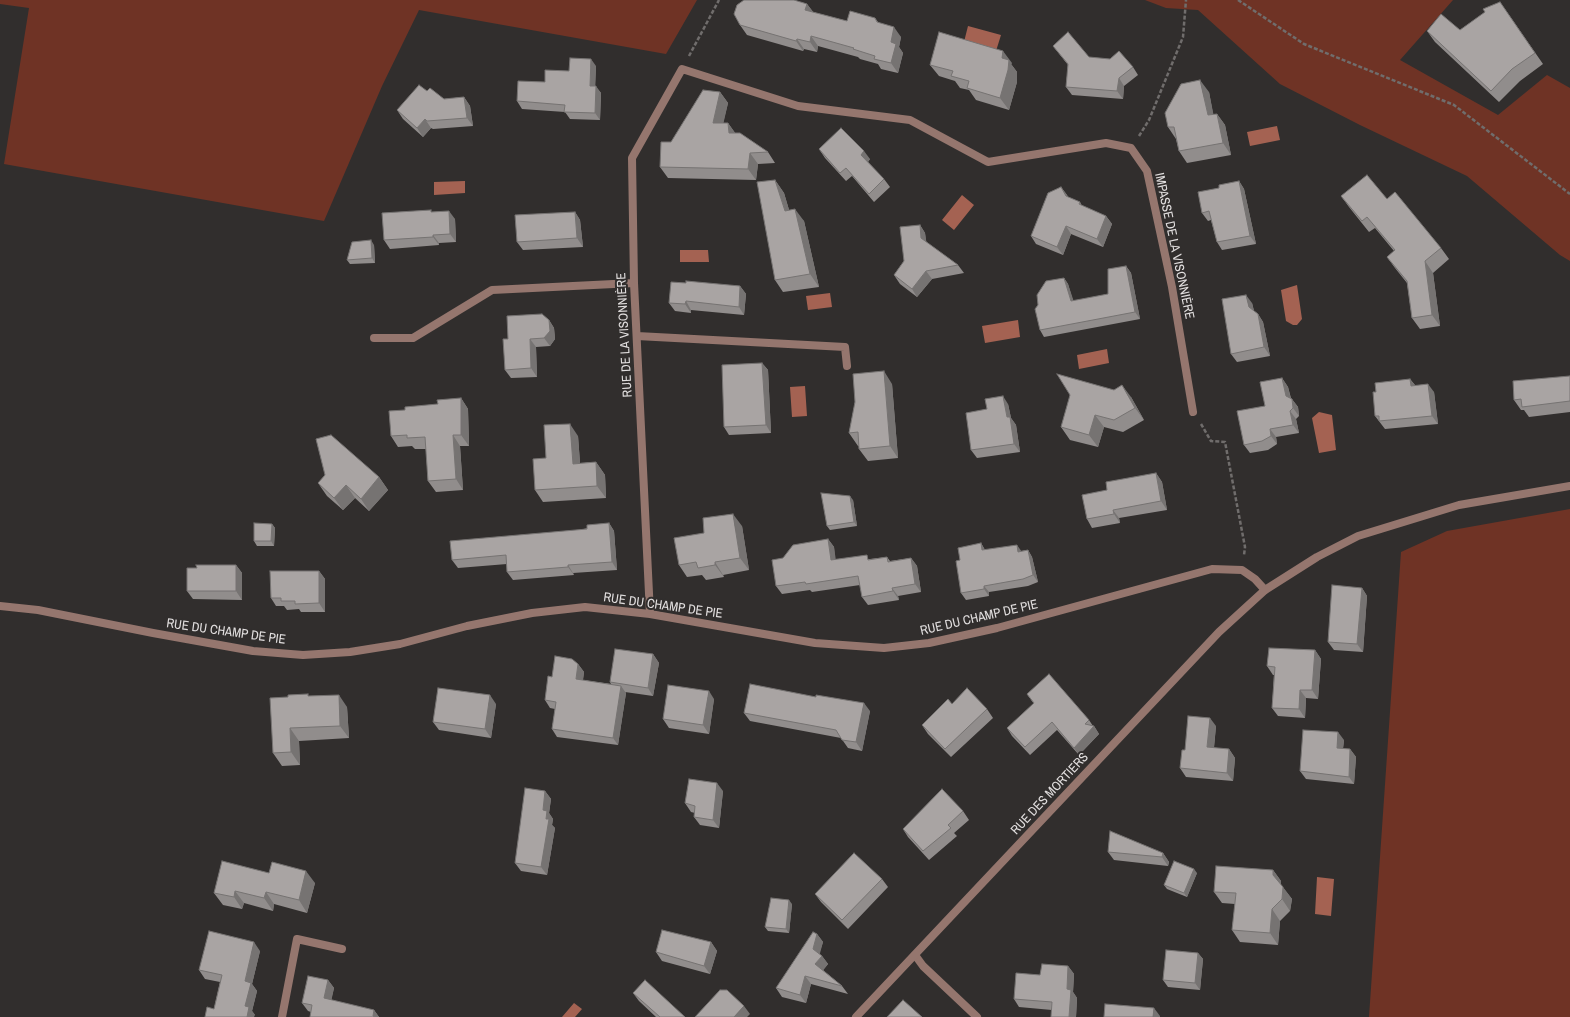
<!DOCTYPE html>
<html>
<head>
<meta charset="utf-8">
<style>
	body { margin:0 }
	canvas { display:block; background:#312e2d }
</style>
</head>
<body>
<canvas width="1570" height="1017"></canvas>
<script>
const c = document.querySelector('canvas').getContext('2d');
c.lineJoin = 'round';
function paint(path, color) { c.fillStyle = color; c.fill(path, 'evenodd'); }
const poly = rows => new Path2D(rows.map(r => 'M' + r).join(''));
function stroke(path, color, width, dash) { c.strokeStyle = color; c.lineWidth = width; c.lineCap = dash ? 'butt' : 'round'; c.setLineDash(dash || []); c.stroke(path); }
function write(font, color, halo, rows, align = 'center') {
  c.font = font + ' "Archivo Narrow",sans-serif'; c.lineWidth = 4; c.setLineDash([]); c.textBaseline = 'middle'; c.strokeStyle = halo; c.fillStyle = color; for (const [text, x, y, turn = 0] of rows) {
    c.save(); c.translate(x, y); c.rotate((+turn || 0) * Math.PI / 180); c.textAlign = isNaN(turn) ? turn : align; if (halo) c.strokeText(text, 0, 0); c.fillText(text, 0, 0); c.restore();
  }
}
const green = poly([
	[0,0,697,0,666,54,419,10,382,86,324,221,4,164,29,8,0,4],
	[1145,0,1453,0,1400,60,1498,115,1547,75,1570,88,1570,261,1560,255,1467,176,1360,125,1280,84,1198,10,1166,8],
	[1570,509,1570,1017,1369,1017,1401,552,1447,531]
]);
const water = poly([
	[968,26,1001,35,996,51,964,42],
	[1277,126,1280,140,1250,146,1247,132],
	[465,181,465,193,434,195,434,182],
	[962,195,974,205,954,230,942,220],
	[680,250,708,250,709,262,680,262],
	[1297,285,1302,319,1297,325,1293,325,1286,321,1281,290],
	[830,293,832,307,808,310,806,296],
	[1018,320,1020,337,985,343,982,326],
	[1107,349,1109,363,1079,369,1077,355],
	[805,386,807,416,792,417,790,387],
	[1319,412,1332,415,1336,450,1319,453,1312,418],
	[1317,877,1334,879,1331,916,1315,914],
	[574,1003,582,1009,575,1017,562,1017]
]);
const path = poly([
	[1238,0,1304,44,1454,105,1570,194],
	[689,56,719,0],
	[1139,136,1149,120,1183,37,1186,0],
	[1201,424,1211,441,1225,442,1245,547,1244,555]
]);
const minor = poly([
	[637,336,845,347,847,366],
	[374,338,413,338,492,290,634,283],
	[0,606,38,610,153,633,253,651,303,655,350,652,400,644,467,626,532,613,585,607,650,614,815,643,884,648,929,643,997,628,1212,569,1242,570,1255,579,1265,590],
	[650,614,634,283,632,158,682,69,798,106,910,120,988,162,1106,143,1131,148,1147,171,1172,287,1193,412],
	[915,955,923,966,977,1017],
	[282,1017,297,939,342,949]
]);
const tertiary = poly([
	[856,1017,1219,632,1265,590,1317,557,1358,536,1459,505,1570,486]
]);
const wall = poly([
	[801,2,807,4,813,12,847,21,875,18,878,22,901,37,899,47,903,53,898,73,881,69,878,64,860,59,858,57,818,46,817,52,804,49,803,51,747,35,740,25],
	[1500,2,1543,64,1520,81,1499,102,1435,42,1427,31,1460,30],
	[1053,46,1089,57,1133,67,1138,75,1124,86,1123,99,1072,95,1066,87,1068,65],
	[1012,63,1011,64,1017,72,1017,82,1009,110,976,100,969,90,960,88,955,81,939,76,930,65],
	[596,66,595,86,601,93,600,120,570,119,565,112,522,109,517,101,569,71],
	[427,91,444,99,464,97,470,106,473,126,433,129,431,128,423,137,403,119,397,110],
	[720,92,728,103,723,123,728,123,735,133,768,152,775,163,758,164,756,180,668,178,660,167,671,142],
	[1209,92,1213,114,1217,114,1225,125,1231,155,1187,163,1179,151,1176,139,1168,127],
	[819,149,870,159,868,162,884,179,890,187,874,202,852,176,846,181,825,158],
	[775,180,784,193,789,210,804,221,819,287,783,292,775,280],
	[1239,181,1244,189,1256,244,1222,250,1217,242,1211,220,1208,221,1202,213,1219,188],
	[1061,187,1067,195,1068,197,1080,202,1082,206,1106,216,1112,224,1103,247,1071,234,1063,255,1036,244,1031,236],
	[1341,196,1387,199,1441,248,1449,259,1433,273,1440,326,1420,329,1412,318,1407,283,1395,268,1387,257,1394,251,1375,228,1369,232,1349,207],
	[433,212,455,219,456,242,439,243,439,245,390,249,384,240],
	[575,212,580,220,583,247,523,250,517,242],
	[920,225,925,233,926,242,958,265,964,273,932,279,917,297,900,284,894,275,904,261],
	[374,245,375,263,350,264,347,260],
	[1126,266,1131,273,1140,319,1044,337,1040,330,1064,278,1068,284,1073,301,1108,294],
	[686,283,740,286,746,294,744,315,691,310,691,313,675,311,669,303],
	[1252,303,1254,311,1258,314,1263,322,1270,356,1237,362,1231,354],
	[549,320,554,328,555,339,550,346,536,347,537,377,511,378,505,370,508,339],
	[762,363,768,370,771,433,729,435,724,427],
	[1570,376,1570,412,1529,417,1524,410,1521,410,1514,400],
	[1282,378,1288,387,1291,398,1298,407,1299,416,1296,419,1299,433,1276,437,1277,444,1268,450,1250,453,1244,445,1265,406],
	[1410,379,1415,385,1434,392,1438,424,1385,429,1375,416,1376,392],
	[892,384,898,458,868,461,859,449,859,446,858,446,849,433,855,402],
	[1131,397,1144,420,1123,432,1104,427,1098,447,1070,440,1061,427],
	[461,398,468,409,469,446,460,446,463,490,436,492,428,481,426,449,415,449,412,446,398,447,391,436,405,410,438,404],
	[1008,404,1011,418,1016,425,1020,452,977,458,971,450,987,409],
	[578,436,580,463,596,462,605,475,606,498,543,502,535,490,546,458],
	[1156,473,1162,482,1167,510,1119,518,1120,523,1092,528,1087,519],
	[379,477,388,490,369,511,355,498,343,510,327,496,318,483],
	[853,500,857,526,830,530,827,526],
	[609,523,614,531,617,570,573,573,574,575,513,580,507,572,507,564,458,568,452,560],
	[272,524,275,528,274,546,257,546,254,541],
	[742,526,749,570,723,575,724,577,706,580,702,575,687,577,679,565],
	[828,539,834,547,835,559,870,559,887,557,890,561,911,558,917,566,921,592,898,596,899,600,868,605,862,597,860,585,812,592,810,590,782,594,776,586,783,558],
	[981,543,985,550,1021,551,1028,550,1032,557,1038,582,1028,586,989,592,989,596,966,600,961,593,960,560],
	[236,565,242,573,242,600,193,599,187,591,197,568],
	[319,571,325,579,325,612,301,612,299,609,287,610,284,606,276,606,271,598],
	[1362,588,1367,596,1363,652,1334,650,1328,642],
	[1315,650,1321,659,1318,699,1306,698,1305,718,1278,716,1272,708,1274,675,1273,675,1267,666],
	[653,654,659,663,653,696,625,692,626,693,618,745,557,737,552,729,555,709,550,708,545,700,552,677,578,664,584,672,583,680,611,684,610,682],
	[1027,694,1089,720,1093,726,1094,726,1099,734,1079,755,1057,730,1030,755,1012,736,1007,728,1034,704],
	[309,696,347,707,349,738,299,741,300,765,282,766,273,753],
	[714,699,709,734,669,728,663,719],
	[496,704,491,738,439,730,433,722],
	[952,704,987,709,993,718,951,757,928,734,922,725],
	[870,711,862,751,848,748,841,738,750,721,744,713],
	[1216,726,1214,748,1229,749,1235,758,1233,781,1186,777,1180,768,1185,750],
	[1344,740,1343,749,1350,749,1356,757,1354,784,1306,779,1300,771],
	[545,791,551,799,549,813,553,819,552,825,555,828,547,875,521,871,515,863],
	[723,791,719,828,700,825,694,817,695,813,691,812,685,803],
	[963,811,969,820,954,833,957,836,929,860,908,837,903,829],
	[1108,852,1163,853,1169,862,1168,866,1114,860],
	[1273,870,1281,881,1281,885,1292,899,1290,911,1280,921,1278,945,1240,942,1232,930,1235,904,1222,903,1214,892],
	[269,873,315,883,307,913,274,904,273,911,244,903,242,909,223,905,214,893],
	[1197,873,1187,897,1167,889,1164,885],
	[882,879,888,887,848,929,821,902,815,894],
	[792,904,789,933,768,931,765,927],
	[817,934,823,942,819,954,822,956,828,964,823,970,842,986,848,994,811,984,806,1003,782,997,776,988],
	[711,942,717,951,710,974,662,961,656,952],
	[260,951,252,984,257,991,252,1011,255,1015,214,1009,220,982,205,979,199,970],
	[1198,953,1203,959,1200,990,1168,987,1163,980],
	[1068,966,1074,974,1073,992,1077,998,1076,1017,1051,1017,1052,1010,1019,1007,1014,999,1040,975],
	[328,980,334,988,331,1000,374,1010,379,1017,310,1017,311,1012,308,1011,302,1003],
	[633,993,685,1017,656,1017,639,1001]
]);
const shadedWall = poly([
	[807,4,814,13,805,10],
	[894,27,901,37,899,47,903,53,898,73,891,63,891,42],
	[811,36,818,46,817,52,810,42],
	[797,39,804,49,803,51,796,41],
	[1003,51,1012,63,1011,64,1017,72,1017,82,1009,110,1000,98,1002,58],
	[591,59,596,66,595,93,590,86],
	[1119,78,1124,86,1123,99,1117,91],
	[1200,80,1209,92,1216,127,1208,115],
	[596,86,601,93,600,120,595,113],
	[720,92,728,103,721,134,713,123],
	[464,97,470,106,473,126,467,118],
	[1217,114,1225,125,1231,155,1223,143],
	[425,119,431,128,423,137,417,128],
	[728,123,736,134,729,133],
	[864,151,870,159,867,163,861,155],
	[750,153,758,164,756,180,748,169],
	[775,180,784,193,793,223,785,211],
	[1239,181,1244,189,1256,244,1250,236],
	[1061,187,1067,195,1071,204,1066,196],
	[795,209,804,221,819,287,810,274],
	[449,211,455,219,456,242,450,234],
	[575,212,580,220,583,247,577,238],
	[1106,216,1112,224,1103,247,1097,239],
	[920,225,925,233,927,246,921,238],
	[1066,226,1071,234,1063,255,1057,247],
	[433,235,439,243,439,245,433,237],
	[371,240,374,245,375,263,372,258],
	[1425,261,1433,273,1440,326,1432,315],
	[1126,266,1131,273,1140,319,1135,312],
	[926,271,932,279,917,297,912,289],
	[1064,278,1068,284,1076,308,1071,301],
	[740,286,746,294,744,315,739,307],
	[1246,295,1252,303,1255,315,1249,307],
	[686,301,691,310,691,313,685,304],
	[1258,314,1263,322,1270,356,1264,347],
	[549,320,554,328,555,339,550,346,544,338],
	[530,339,536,347,537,377,531,368],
	[762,363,768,370,771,433,766,425],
	[884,371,892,384,898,458,890,446],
	[1282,378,1288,387,1292,404,1286,396],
	[1410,379,1416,387,1411,386],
	[1428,384,1434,392,1438,424,1432,416],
	[1122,385,1131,397,1144,420,1135,408],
	[1003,396,1008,404,1011,418,1016,425,1020,452,1014,444,1007,417],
	[461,398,468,409,469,446,461,435],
	[1292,399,1298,407,1299,416,1293,408],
	[1290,411,1296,419,1299,433,1293,425],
	[1095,415,1104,427,1098,447,1089,435],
	[570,424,578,436,581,476,573,464],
	[1270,429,1276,437,1277,444,1271,436],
	[453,435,460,446,463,490,456,479],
	[596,462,605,475,606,498,597,486],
	[1156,473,1162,482,1167,510,1161,501],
	[379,477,388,490,369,511,361,499],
	[346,485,355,498,343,510,334,498],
	[850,496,853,500,857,526,854,522],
	[1113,510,1119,518,1120,523,1114,514],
	[733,514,742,526,749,570,740,558],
	[609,523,614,531,617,570,612,562],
	[272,524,275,528,274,546,271,541],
	[828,539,834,547,837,568,831,560],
	[981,543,985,550,982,550],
	[1017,545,1022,552,1018,552],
	[1028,550,1032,557,1038,582,1033,575],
	[911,558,917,566,921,592,915,584],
	[715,562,723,575,724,577,715,565],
	[236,565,242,573,242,600,236,591],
	[568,565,573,573,574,575,568,567],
	[319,571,325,579,325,612,319,603],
	[984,586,989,592,989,596,984,589],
	[892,588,898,596,899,600,893,591],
	[1362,588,1367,596,1363,652,1357,644],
	[1315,650,1321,659,1318,699,1312,690],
	[653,654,659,663,653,696,648,688],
	[578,664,584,672,582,686,576,679],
	[621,686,626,693,618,745,613,738],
	[1300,690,1306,698,1305,718,1299,709],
	[709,691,714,699,709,734,703,725],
	[339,695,347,707,349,738,340,726],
	[490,695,496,704,491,738,485,729],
	[864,703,870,711,862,751,856,742],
	[1210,718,1216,726,1213,756,1207,747],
	[1094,726,1099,734,1079,755,1074,748],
	[290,728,299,741,300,765,291,752],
	[1338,732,1344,740,1342,756,1337,748],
	[1229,749,1235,758,1233,781,1227,773],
	[1350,749,1356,757,1354,784,1349,777],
	[717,783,723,791,719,828,713,820],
	[545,791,551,799,549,813,553,819,552,825,555,828,547,875,541,867,543,810],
	[1163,853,1169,862,1168,866,1162,857],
	[1194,869,1197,873,1187,897,1184,893],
	[1273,870,1281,881,1281,887,1273,875],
	[306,871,315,883,307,913,299,900],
	[1283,887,1292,899,1290,911,1282,899],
	[235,891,244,903,242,909,234,897],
	[266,892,274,904,273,911,264,898],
	[789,900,792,904,789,933,786,929],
	[1272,909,1280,921,1278,945,1270,933],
	[817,934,823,942,819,957,813,949],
	[254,942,260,951,252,984,257,991,252,1011,255,1015,254,1017,247,1017,245,1006,245,981],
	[711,942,717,951,710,974,704,966],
	[1198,953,1203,959,1200,990,1195,983],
	[822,956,828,964,821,973,815,964],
	[1068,966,1074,974,1073,992,1077,998,1076,1017,1069,1017,1067,989],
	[805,976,811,984,806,1003,800,995],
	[328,980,334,988,330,1007,324,998],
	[744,1006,750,1014,747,1017,734,1017],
	[1154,1008,1160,1016,1160,1017,1153,1017],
	[374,1010,379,1017,373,1017,373,1016]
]);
const building = poly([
	[744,0,794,0,807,4,805,10,847,21,850,11,875,18,877,22,894,27,891,42,896,44,891,63,874,59,875,56,853,49,854,48,811,36,810,42,797,39,796,41,740,25,734,14,737,5,744,0],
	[1500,2,1535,53,1512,69,1491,91,1427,31,1441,14,1460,30,1485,12,1483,9,1500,2],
	[939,32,1003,51,1002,58,1009,60,1008,70,1000,98,967,88,969,81,951,76,953,71,930,65,939,32],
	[1068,32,1089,57,1110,59,1119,51,1133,67,1119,78,1117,91,1066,87,1068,64,1053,46,1068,32],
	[570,58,591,59,590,86,596,86,595,113,564,112,565,105,517,101,518,81,545,82,545,70,569,71,570,58],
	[1200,80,1208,115,1217,114,1223,143,1179,151,1174,127,1168,127,1165,113,1181,84,1200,80],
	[419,85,427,91,430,88,444,99,464,97,467,118,427,121,425,119,417,128,397,110,419,85],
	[703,90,720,92,713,123,728,123,729,133,740,133,768,152,750,153,748,169,660,167,661,142,671,142,703,90],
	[841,128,864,151,861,155,884,179,869,194,846,168,840,173,819,149,841,128],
	[1367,175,1387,199,1395,192,1441,248,1425,261,1432,315,1412,318,1407,281,1387,257,1395,250,1367,217,1362,221,1341,196,1367,175],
	[775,180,785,211,795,209,810,274,775,280,757,182,775,180],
	[1239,181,1250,236,1217,242,1209,211,1202,213,1198,192,1219,188,1219,185,1239,181],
	[1061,187,1066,196,1080,202,1079,204,1106,216,1097,239,1066,226,1057,247,1031,236,1048,193,1061,187],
	[431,210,431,212,449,211,450,234,433,235,433,237,384,240,382,213,431,210],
	[575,212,577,238,517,242,515,215,575,212],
	[920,225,921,238,958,265,926,271,912,289,894,275,904,261,900,227,920,225],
	[371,240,372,258,347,260,352,242,371,240],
	[1126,266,1135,312,1040,330,1035,309,1038,305,1037,295,1046,281,1064,278,1071,301,1108,294,1108,269,1126,266],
	[686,281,740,286,739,307,686,301,685,304,669,303,671,282,686,283,686,281],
	[1246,295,1249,307,1258,314,1264,347,1231,354,1222,299,1246,295],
	[542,314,549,320,550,331,544,338,530,339,531,368,505,370,503,339,508,339,507,316,542,314],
	[762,363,766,425,724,427,722,365,762,363],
	[884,371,890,446,859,449,858,432,849,433,855,402,853,374,884,371],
	[1057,374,1114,390,1122,385,1135,408,1114,420,1095,415,1089,435,1061,427,1070,395,1057,374],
	[1570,376,1570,401,1522,407,1521,399,1514,400,1513,381,1570,376],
	[1282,378,1286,396,1292,399,1293,408,1290,411,1293,425,1270,429,1271,436,1262,441,1244,445,1237,411,1265,406,1260,382,1282,378],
	[1410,379,1411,386,1428,384,1432,416,1379,421,1379,416,1375,416,1373,392,1376,392,1375,383,1410,379],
	[1003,396,1007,417,1010,417,1014,444,971,450,966,413,987,409,985,399,1003,396],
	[461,398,461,435,453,435,456,479,428,481,425,437,407,438,407,435,391,436,389,411,405,410,405,407,438,404,437,400,461,398],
	[570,424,573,464,596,462,597,486,535,490,533,459,546,458,544,425,570,424],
	[331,435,379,477,361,499,346,485,334,498,318,483,325,475,316,439,331,435],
	[1156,473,1161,501,1113,510,1114,514,1087,519,1082,495,1107,490,1106,482,1156,473],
	[821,493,850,496,854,522,827,526,821,493],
	[733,514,740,558,715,562,715,565,698,568,696,562,679,565,674,538,704,533,703,518,733,514],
	[254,523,272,524,271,541,254,541,254,523],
	[609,523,612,562,568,565,568,567,507,572,506,555,452,560,450,541,587,529,587,525,609,523],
	[828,539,831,560,867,555,868,560,887,557,888,562,911,558,915,584,892,588,893,591,862,597,858,576,806,584,805,582,776,586,772,560,783,558,793,545,828,539],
	[981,543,982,550,1017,545,1018,552,1028,550,1033,575,1023,579,984,586,984,589,961,593,956,561,960,560,958,548,981,543],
	[196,565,236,565,236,591,187,591,187,568,197,568,196,565],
	[270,571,319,571,319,603,295,604,295,601,281,601,281,598,271,598,270,571],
	[1332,585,1362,588,1357,644,1328,642,1332,585],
	[1269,648,1315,650,1312,690,1300,690,1299,709,1272,708,1275,667,1267,666,1269,648],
	[615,649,653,654,648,688,610,682,615,649],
	[555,656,572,659,578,664,576,679,621,686,613,738,552,729,556,702,545,700,548,676,552,677,555,656],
	[1049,674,1089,720,1085,724,1094,726,1074,748,1052,722,1025,747,1007,728,1034,703,1027,694,1049,674],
	[750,684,816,697,816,695,864,703,856,742,842,740,836,730,744,713,750,684],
	[668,685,709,691,703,725,663,719,668,685],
	[438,688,490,695,485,729,433,722,438,688],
	[967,688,987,709,945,749,922,725,948,699,952,704,967,688],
	[308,694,308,696,339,695,340,726,290,728,291,752,273,753,270,698,288,697,288,695,308,694],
	[1188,716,1210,718,1207,747,1229,749,1227,773,1180,768,1182,750,1185,750,1188,716],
	[1303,730,1338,732,1337,748,1350,749,1349,777,1300,771,1303,730],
	[689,779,717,783,713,820,694,817,695,806,685,803,689,779],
	[525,788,545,791,543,810,547,811,546,819,549,819,541,867,515,863,525,788],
	[942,789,963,811,948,825,951,828,923,851,903,829,942,789],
	[1110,831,1163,853,1162,857,1108,852,1110,831],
	[854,853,882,879,842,920,815,894,854,853],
	[222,861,269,873,272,862,306,871,299,900,266,892,264,898,235,891,234,897,214,893,222,861],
	[1174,861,1194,869,1184,893,1164,885,1174,861],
	[1216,866,1273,870,1273,875,1283,887,1282,899,1272,909,1270,933,1232,930,1236,893,1214,892,1216,866],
	[771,898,789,900,786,929,765,927,771,898],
	[662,930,711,942,704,966,656,952,662,930],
	[209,931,254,942,245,981,251,983,245,1006,249,1007,247,1017,205,1017,207,1007,214,1009,222,975,199,970,209,931],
	[813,932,817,934,813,949,822,956,815,964,842,986,805,976,800,995,776,988,813,932],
	[1166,950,1198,953,1195,983,1163,980,1166,950],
	[1042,964,1068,966,1067,989,1071,990,1069,1017,1051,1017,1052,1002,1014,999,1016,973,1040,975,1042,964],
	[308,976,328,980,324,998,374,1010,373,1016,375,1017,310,1017,312,1005,302,1003,308,976],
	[645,980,685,1017,660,1017,633,993,645,980],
	[720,990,727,990,744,1006,734,1017,695,1017,720,990],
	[903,1000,922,1017,887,1017,903,1000],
	[1105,1004,1154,1008,1153,1017,1104,1017,1105,1004]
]);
const streetNames = [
	["IMPASSE DE LA VISONNIÈRE",1174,246,78],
	["RUE DE LA VISONNIÈRE",625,335,-93],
	["RUE DU CHAMP DE PIE",663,606,8],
	["RUE DU CHAMP DE PIE",979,618,-13],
	["RUE DU CHAMP DE PIE",226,632,8],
	["RUE DES MORTIERS",1050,794,-47]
];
paint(green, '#6f3325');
paint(water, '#a46252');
stroke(path, '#706d6c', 2.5, [4, 2]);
stroke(minor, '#95766e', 8);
stroke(tertiary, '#95766e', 8);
paint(wall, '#918d8c');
paint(shadedWall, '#767372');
paint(building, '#a9a4a3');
stroke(building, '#767372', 1);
write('13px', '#e2dfdf', '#312e2d', streetNames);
</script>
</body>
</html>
